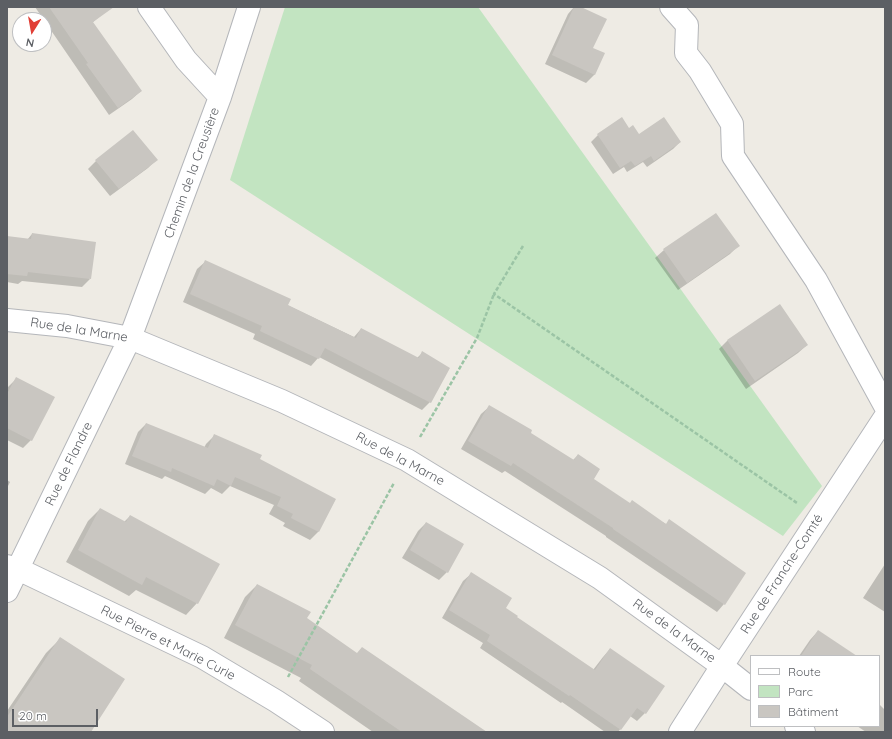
<!DOCTYPE html>
<html>
<head>
<meta charset="utf-8">
<style>
	body { margin:0 }
	#map { position:relative; width:892px; height:739px; overflow:hidden; background:#eeebe4; font-family:Quicksand,sans-serif }
	canvas { display:block }
	.frame { position:absolute; inset:0; border:8px solid #5c5f64; pointer-events:none }
	.legend { position:absolute; left:750px; top:655px; width:130px; height:72px; box-sizing:border-box; background:#fff; border:1px solid #bebfc1; margin:0; padding:5px 7px; list-style:none; font-size:12px; color:#5c5f64 }
	.legend li { display:flex; align-items:center; gap:8px; height:20px }
	.legend b { width:20px; border:1px solid #bebfc1 }
	.north { position:absolute; left:12px; top:12px; width:40px; height:40px; box-sizing:border-box; background:#fff; border:1px solid #bebfc1; border-radius:50%; rotate:191deg; font-size:11px; font-weight:700; line-height:16px; text-align:center; color:#5c5f64 }
	.north::after { content:''; display:block; margin:auto; width:14px; height:18px; background:#e13f36; clip-path:polygon(50% 0,100% 100%,50% 72%,0 100%) }
	.scale { position:absolute; left:12px; top:709px; width:86px; height:18px; box-sizing:border-box; border:2px solid #5c5f64; border-top:0; padding-left:5px; font-size:12px; line-height:14px; white-space:nowrap; color:#5c5f64; -webkit-text-stroke:3px #fff; paint-order:stroke }
</style>
</head>
<body>
<div id="map">
<canvas width="892" height="739"></canvas>
<div class="frame"></div>
<ul class="legend">
<li><b style="height:5px;background:#fff"></b>Route</li>
<li><b style="height:11px;background:#c2e4c1"></b>Parc</li>
<li><b style="height:11px;background:#c9c6c1"></b>Bâtiment</li>
</ul>
<div class="north">N</div>
<div class="scale">20 m</div>
</div>
<script>
const c = document.querySelector('canvas').getContext('2d');
c.lineJoin = 'round';
function paint(path, color) { c.fillStyle = color; c.fill(path, 'evenodd'); }
const poly = rows => new Path2D(rows.map(r => 'M' + r).join(''));
function stroke(path, color, width, dash) { c.strokeStyle = color; c.lineWidth = width; c.lineCap = dash ? 'butt' : 'round'; c.setLineDash(dash || []); c.stroke(path); }
function write(font, color, halo, rows, align = 'center') {
  c.font = font + ' Quicksand,sans-serif'; c.lineWidth = 3.5; c.setLineDash([]); c.textBaseline = 'middle'; c.strokeStyle = halo; c.fillStyle = color; for (const [text, x, y, turn = 0] of rows) {
    c.save(); c.translate(x, y); c.rotate((+turn || 0) * Math.PI / 180); c.textAlign = isNaN(turn) ? turn : align; if (halo) c.strokeText(text, 0, 0); c.fillText(text, 0, 0); c.restore();
  }
}
const green = poly([
	[285,7,478,7,822,486,783,536,230,180]
]);
const shadow = poly([
	[35,7,92,7,99,17,92,23,141,91,132,99,109,115],
	[574,7,579,7,592,49,595,74,586,83,545,64,568,14],
	[629,129,639,136,680,142,673,149,647,167,643,162,627,172,624,167,613,174,591,142,598,135],
	[156,160,148,168,110,196,88,169,96,161],
	[716,214,738,246,730,254,678,290,655,258,664,250],
	[32,234,90,279,82,287,22,281,18,284,7,282,7,237,27,240],
	[205,262,287,305,354,337,361,329,417,358,422,353,430,402,422,410,319,357,311,366,253,339,255,334,183,302,197,269],
	[779,306,807,345,798,353,746,389,719,349,727,341],
	[16,379,31,440,23,448,7,440,7,388],
	[489,407,572,461,578,455,593,479,629,504,666,524,724,604,717,612,606,537,606,536,505,471,502,473,461,449,481,414],
	[146,424,204,448,206,444,214,436,335,500,318,532,310,540,283,526,285,523,269,514,274,505,230,486,222,494,211,488,205,494,165,476,162,479,125,464,138,432],
	[7,480,10,482,7,488],
	[100,509,124,522,130,516,197,603,186,615,136,590,129,596,66,562,88,521],
	[426,523,447,572,439,580,402,558,418,531],
	[885,564,885,612,863,598],
	[471,574,515,618,593,670,603,657,610,649,645,713,637,721,630,716,618,732,605,732,562,702,561,703,480,648,483,643,442,618,463,581],
	[257,585,356,654,485,732,373,732,299,681,301,678,224,638,245,597],
	[818,631,855,656,799,656,810,640],
	[61,638,90,732,7,732,7,711,46,653],
	[879,704,885,710,885,732,866,732,857,726,879,726]
]);
const building = poly([
	[49,7,114,7,93,22,142,91,118,108,86,64,88,63],
	[574,7,581,7,607,19,593,48,605,53,595,75,552,55],
	[622,117,629,128,633,125,639,134,664,117,681,142,654,161,651,156,635,166,631,161,620,168,597,134],
	[133,130,158,160,119,189,95,160],
	[716,213,740,246,687,283,663,249],
	[32,233,96,242,91,279,28,272,27,276,7,274,7,236,31,239],
	[205,260,291,299,288,305,356,338,361,328,419,358,422,351,450,368,431,403,325,348,319,359,260,331,262,326,190,294],
	[780,304,808,345,755,381,727,340],
	[16,377,55,397,32,441,7,428,7,394],
	[489,405,532,430,531,433,574,460,578,454,600,469,594,479,630,503,632,500,666,524,669,519,746,573,725,605,613,529,613,528,513,463,511,466,468,441],
	[146,423,208,448,214,434,262,455,260,459,336,499,319,532,291,518,293,514,277,506,281,497,235,477,231,486,217,479,214,486,172,468,171,472,132,456],
	[100,508,126,522,130,515,220,564,198,604,146,577,142,585,78,550],
	[426,522,464,544,448,573,410,550],
	[471,572,512,598,506,608,518,616,517,617,595,670,610,648,665,686,646,714,637,708,621,730,570,695,569,696,487,641,490,635,449,610],
	[257,584,311,612,307,618,357,653,362,647,487,732,402,732,310,669,312,665,235,625],
	[818,630,857,656,801,656],
	[60,637,125,679,91,732,7,732,7,717]
]);
const path = poly([
	[523,246,494,294,797,503],
	[420,437,477,338,494,294],
	[288,677,394,483]
]);
const minor = poly([
	[149,7,186,60,220,97],
	[671,7,687,25,686,53,700,71,732,124,733,156,816,280,885,406],
	[7,320,67,326,130,338,282,401,407,460,600,578,722,666,751,689],
	[7,566,18,569,202,657,276,701,323,732],
	[7,591,130,338,220,97,249,7],
	[796,726,804,732],
	[680,732,722,666,885,417]
]);
const streetNames = [
	["Chemin de la Creusière",192,173,-70],
	["Rue de la Marne",79,330,9],
	["Rue de la Marne",400,459,28],
	["Rue de Flandre",69,464,-64],
	["Rue de Franche-Comté",782,574,-57],
	["Rue de la Marne",674,631,36],
	["Rue Pierre et Marie Curie",168,643,27]
];
paint(green, '#c2e4c1');
paint(shadow, '#0003');
paint(building, '#c9c6c1');
stroke(minor, '#b4b6ba', 24);
stroke(path, '#9bc4a5', 2.5, [4, 2]);
stroke(minor, '#fff', 22);
write('13px', '#5c5f64', '#fff', streetNames);
</script>
</body>
</html>
